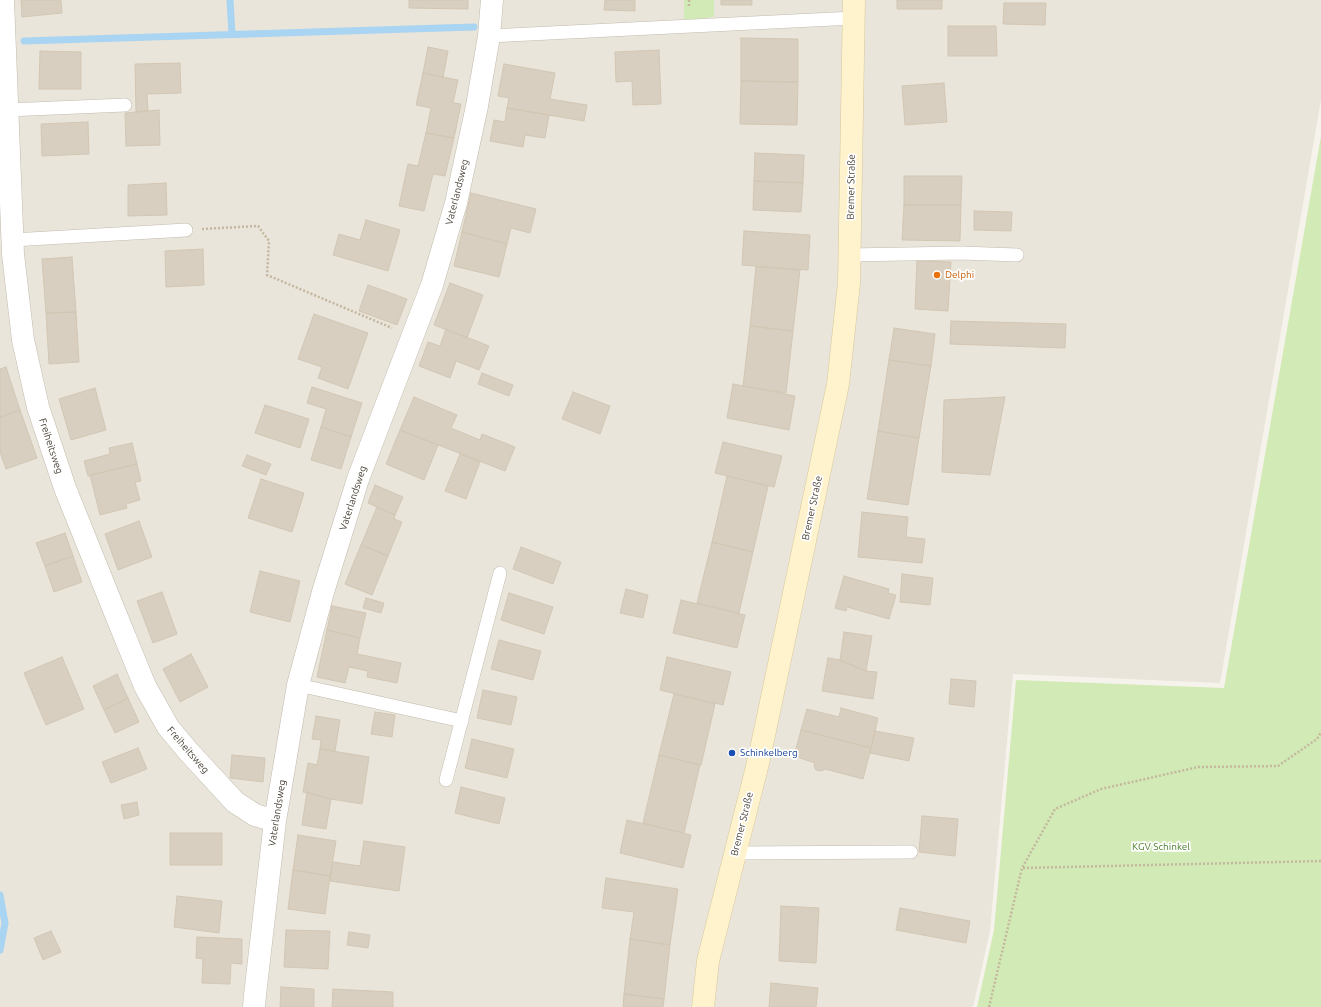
<!DOCTYPE html>
<html>
<head>
<meta charset="utf-8">
<style>
	body { margin:0 }
	canvas { display:block; background:#f6f3ec }
</style>
</head>
<body>
<canvas width="1321" height="1007"></canvas>
<script>
const c = document.querySelector('canvas').getContext('2d');
c.lineJoin = 'round';
function paint(path, color) { c.fillStyle = color; c.fill(path, 'evenodd'); }
const poly = rows => new Path2D(rows.map(r => 'M' + r).join(''));
function stroke(path, color, width, dash) { c.strokeStyle = color; c.lineWidth = width; c.lineCap = dash ? 'butt' : 'round'; c.setLineDash(dash || []); c.stroke(path); }
function write(font, color, halo, rows, align = 'center') {
  c.font = font + ' Ubuntu,sans-serif'; c.lineWidth = 3.5; c.setLineDash([]); c.textBaseline = 'middle'; c.strokeStyle = halo; c.fillStyle = color; for (const [text, x, y, turn = 0] of rows) {
    c.save(); c.translate(x, y); c.rotate((+turn || 0) * Math.PI / 180); c.textAlign = isNaN(turn) ? turn : align; if (halo) c.strokeText(text, 0, 0); c.fillText(text, 0, 0); c.restore();
  }
}
const residential = poly([
	[0,0,1321,0,1321,100,1220,683,1013,674,990,931,973,1007,0,1007]
]);
const green = poly([
	[684,0,714,0,714,17,684,20],
	[1321,136,1321,1007,977,1007,994,930,1016,680,1224,688]
]);
const stream = poly([
	[230,0,232,34],
	[24,41,474,27],
	[0,895,5,923,0,950]
]);
const building = poly([
	[21,0,61,0,62,13,22,17,21,0],
	[409,0,468,0,468,9,409,8,409,0],
	[605,0,635,0,635,11,604,10,605,0],
	[721,0,752,0,752,5,721,5,721,0],
	[897,0,942,0,942,9,897,9,897,0],
	[1004,3,1046,3,1045,25,1003,24,1004,3],
	[948,26,996,26,997,56,948,56,948,26],
	[741,38,798,39,798,82,741,81,741,38],
	[428,47,448,51,443,77,423,73,428,47],
	[659,50,661,104,633,105,632,81,616,82,615,52,659,50],
	[40,51,81,52,81,89,39,89,40,51],
	[180,63,181,93,147,94,148,111,136,112,135,64,180,63],
	[504,64,555,73,550,99,587,105,584,121,507,108,509,98,498,96,504,64],
	[423,73,458,80,453,103,461,104,454,138,426,133,431,108,416,105,423,73],
	[741,81,798,82,797,125,740,124,741,81],
	[944,83,947,122,905,125,902,86,944,83],
	[507,108,549,115,545,138,525,135,523,147,490,141,494,120,505,122,507,108],
	[159,110,160,145,126,146,125,113,159,110],
	[88,122,89,154,42,156,41,124,88,122],
	[426,133,454,138,445,176,433,174,424,211,399,206,408,164,418,166,426,133],
	[755,153,804,155,803,183,754,181,755,153],
	[904,176,962,176,961,205,904,205,904,176],
	[754,181,803,183,801,212,753,210,754,181],
	[166,183,167,215,128,216,128,185,166,183],
	[471,193,536,209,530,233,511,228,507,244,462,232,471,193],
	[904,205,961,205,960,241,902,240,904,205],
	[974,211,1012,212,1011,231,974,230,974,211],
	[366,220,400,230,388,271,333,255,339,234,360,240,366,220],
	[744,231,810,235,808,270,742,265,744,231],
	[462,232,507,244,499,277,454,266,462,232],
	[203,249,204,285,166,287,165,251,203,249],
	[72,257,76,312,46,313,42,259,72,257],
	[917,261,951,262,948,311,915,309,917,261],
	[756,267,800,270,793,331,750,326,756,267],
	[450,283,483,295,467,338,434,325,450,283],
	[368,285,407,299,397,325,359,311,368,285],
	[76,312,79,362,49,364,46,313,76,312],
	[314,314,368,333,348,389,318,378,322,367,298,359,314,314],
	[951,321,1066,324,1065,348,950,344,951,321],
	[750,326,793,331,786,393,743,386,750,326],
	[894,328,935,334,931,366,889,360,894,328],
	[446,329,489,346,479,370,456,361,450,378,419,366,428,342,440,346,446,329],
	[889,360,931,366,919,438,878,431,889,360],
	[6,367,20,410,0,417,0,369,6,367],
	[482,373,513,385,509,396,478,384,482,373],
	[733,384,795,396,789,430,727,418,733,384],
	[312,387,362,403,351,437,321,427,326,409,307,403,312,387],
	[95,388,106,430,71,440,59,399,95,388],
	[573,392,610,406,600,434,562,419,573,392],
	[414,397,457,415,451,428,480,440,482,434,515,447,505,471,400,430,414,397],
	[1005,397,990,475,942,472,944,400,1005,397],
	[265,405,309,419,300,448,255,433,265,405],
	[20,410,37,458,6,469,0,452,0,417,20,410],
	[321,427,351,437,341,469,311,460,321,427],
	[400,430,438,445,424,480,386,464,400,430],
	[878,431,919,438,908,505,867,499,878,431],
	[723,442,782,456,774,487,715,473,723,442],
	[132,443,137,464,88,476,84,461,110,454,109,448,132,443],
	[460,454,480,462,466,499,445,491,460,454],
	[247,455,271,464,266,475,242,466,247,455],
	[137,464,141,481,135,482,140,500,126,504,127,508,100,515,90,475,137,464],
	[727,476,768,486,753,552,712,542,727,476],
	[261,479,304,493,292,532,248,518,261,479],
	[375,485,403,497,395,515,368,503,375,485],
	[377,507,395,515,394,519,402,522,388,556,361,545,377,507],
	[862,512,908,517,906,537,925,539,922,563,858,557,862,512],
	[139,521,152,557,118,570,105,534,139,521],
	[65,533,73,556,45,566,36,543,65,533],
	[712,542,753,552,739,613,697,603,712,542],
	[361,545,388,556,372,595,345,584,361,545],
	[521,547,561,562,553,584,513,569,521,547],
	[73,556,82,582,54,592,45,566,73,556],
	[260,571,300,581,290,622,250,612,260,571],
	[902,574,933,578,930,605,900,602,902,574],
	[844,576,889,589,888,593,896,595,889,619,847,607,846,611,835,608,844,576],
	[626,589,648,595,643,618,620,613,626,589],
	[162,592,177,634,153,643,137,601,162,592],
	[509,593,553,607,544,634,501,620,509,593],
	[366,598,384,603,381,613,363,608,366,598],
	[681,600,745,615,737,648,673,633,681,600],
	[332,606,366,613,360,638,327,630,332,606],
	[327,630,360,638,357,654,401,663,397,683,367,677,368,671,349,667,345,683,317,677,327,630],
	[844,632,872,636,866,671,840,660,844,632],
	[499,640,541,651,533,680,491,669,499,640],
	[191,654,208,687,180,702,163,669,191,654],
	[62,657,84,709,46,725,24,673,62,657],
	[667,657,731,672,723,705,660,690,667,657],
	[828,658,840,660,866,671,877,672,873,699,822,691,828,658],
	[117,674,128,698,104,710,93,686,117,674],
	[951,679,976,681,974,707,949,704,951,679],
	[483,690,517,697,511,725,477,718,483,690],
	[674,694,715,704,701,765,659,755,674,694],
	[128,698,139,722,115,733,104,710,128,698],
	[841,708,878,718,871,748,801,730,807,709,839,717,841,708],
	[375,712,395,715,392,737,371,734,375,712],
	[316,716,340,720,335,751,320,749,321,740,312,739,316,716],
	[801,730,871,748,863,779,825,769,821,771,816,770,814,766,815,763,794,756,801,730],
	[875,731,914,738,909,761,870,753,875,731],
	[472,739,514,749,507,778,465,768,472,739],
	[138,748,147,769,111,783,102,762,138,748],
	[320,749,369,757,362,804,331,799,303,792,308,763,317,765,320,749],
	[232,755,265,758,263,782,230,778,232,755],
	[659,755,700,765,684,833,643,823,659,755],
	[461,787,505,798,499,824,455,813,461,787],
	[307,792,331,799,326,829,302,825,307,792],
	[137,802,139,815,124,819,121,805,137,802],
	[922,816,958,819,955,856,919,852,922,816],
	[627,820,691,835,683,868,620,853,627,820],
	[170,833,222,833,222,865,170,865,170,833],
	[298,835,336,841,330,876,293,870,298,835],
	[364,841,405,847,399,891,330,881,333,862,360,866,364,841],
	[293,870,330,876,325,914,288,909,293,870],
	[606,878,678,889,670,945,630,939,634,912,602,908,606,878],
	[177,896,222,901,219,933,174,927,177,896],
	[781,906,819,908,816,963,779,961,781,906],
	[900,908,970,921,966,943,896,930,900,908],
	[286,930,330,931,328,969,284,967,286,930],
	[51,931,61,952,43,960,34,938,51,931],
	[349,932,370,935,368,948,347,945,349,932],
	[197,937,242,939,242,964,231,963,230,984,202,983,203,959,196,958,197,937],
	[630,939,670,945,664,999,624,994,630,939],
	[771,983,818,988,816,1007,769,1007,771,983],
	[281,987,314,989,314,1007,280,1007,281,987],
	[333,989,393,992,393,1007,332,1007,333,989],
	[624,994,664,999,663,1007,623,1007,624,994]
]);
const path = poly([
	[689,0,689,8],
	[202,229,258,226,269,241,267,275,392,328],
	[1023,868,1321,861],
	[989,1007,1022,868,1055,809,1101,789,1198,767,1278,766,1317,739,1321,732]
]);
const service = poly([
	[489,36,854,18],
	[7,110,125,105],
	[12,240,186,230],
	[849,255,962,253,1017,255],
	[298,685,462,721],
	[446,780,500,573],
	[735,853,911,852]
]);
const minor = poly([
	[3,0,13,254,23,340,38,407,65,488,114,610,145,686,168,727,188,751,235,802,255,815,275,821],
	[254,1007,255,995,275,821,298,685,323,592,358,479,432,285,456,203,477,106,489,36,492,0]
]);
const secondary = poly([
	[703,1007,708,961,759,759,838,384,849,283,854,0]
]);
const markers = [
	[937,275,4,"#e8710a"],
	[732,753,4,"#1a4fb4"]
];
const streetNames = [
	["Bremer Straße",851,187,-89],
	["Vaterlandsweg",457,192,-76],
	["Freiheitsweg",51,446,72],
	["Vaterlandsweg",353,498,-72],
	["Bremer Straße",812,508,-78],
	["Freiheitsweg",188,750,49],
	["Vaterlandsweg",277,813,-81],
	["Bremer Straße",742,824,-76]
];
const foodNames = [
	["Delphi",945,275]
];
const transitNames = [
	["Schinkelberg",740,753]
];
const parkNames = [
	["KGV Schinkel",1161,847]
];
paint(residential, '#eae5da');
paint(green, '#d2eab5');
stroke(stream, '#a9d4f2', 7);
paint(building, '#d8cfc1');
stroke(building, '#d3c7b4', 1);
stroke(service, '#c2bbae', 14);
stroke(minor, '#c2bbae', 23);
stroke(secondary, '#d6c79b', 23);
stroke(path, '#c4b79f', 2.5, [2, 2]);
stroke(service, '#fff', 13);
stroke(minor, '#fff', 22);
stroke(secondary, '#fff3cd', 22);
for (const [x, y, r, color] of markers) { const dot = new Path2D(); dot.arc(x, y, r, 0, 2 * Math.PI); c.fillStyle = color; c.fill(dot); stroke(dot, '#fff', 1.5); }
write('10px', '#4b4439', '#fff', streetNames);
write('10px', '#c56008', '#fff', foodNames, 'left');
write('10px', '#164399', '#fff', transitNames, 'left');
write('10px', '#4a7f2a', '#fff', parkNames);
</script>
</body>
</html>
